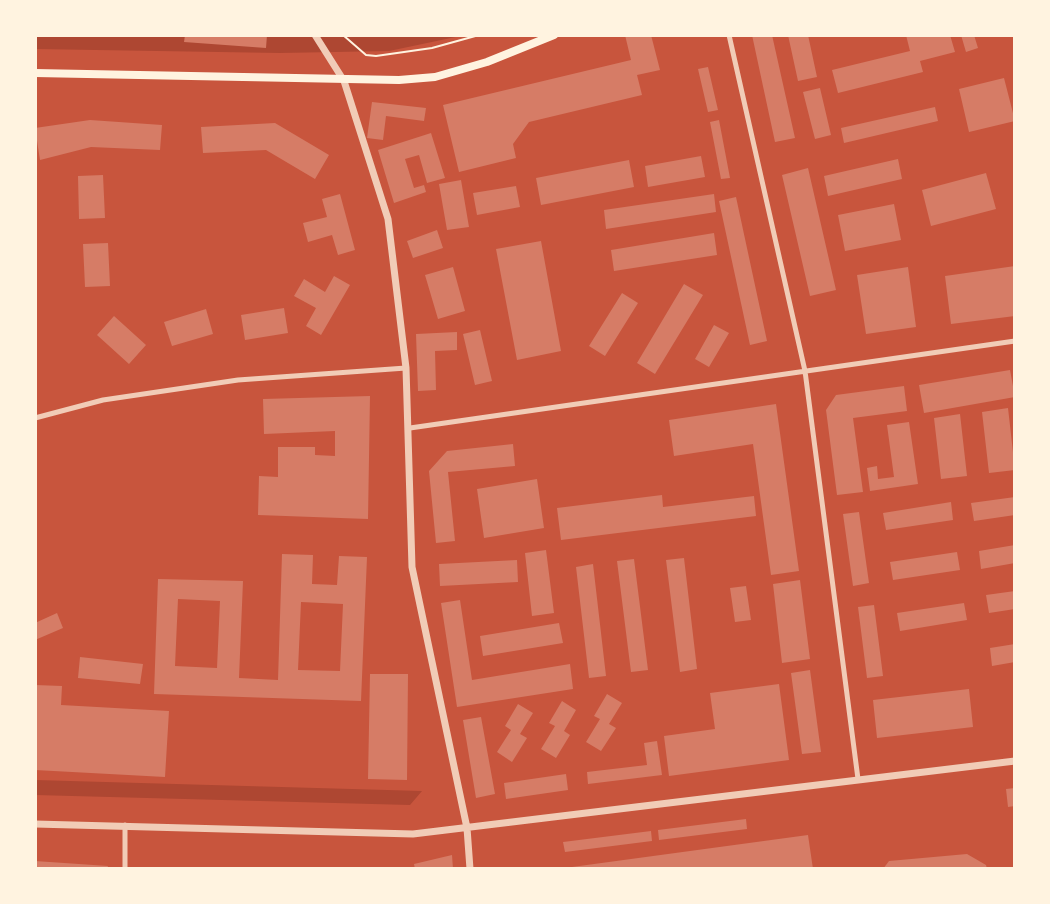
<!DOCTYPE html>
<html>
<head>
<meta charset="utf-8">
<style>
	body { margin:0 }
	#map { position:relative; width:1050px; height:904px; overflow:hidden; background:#c8553d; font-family:Cabin,sans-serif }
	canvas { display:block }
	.frame { position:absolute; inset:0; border:37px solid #fff3e0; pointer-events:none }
</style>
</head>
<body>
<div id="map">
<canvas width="1050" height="904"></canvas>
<div class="frame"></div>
</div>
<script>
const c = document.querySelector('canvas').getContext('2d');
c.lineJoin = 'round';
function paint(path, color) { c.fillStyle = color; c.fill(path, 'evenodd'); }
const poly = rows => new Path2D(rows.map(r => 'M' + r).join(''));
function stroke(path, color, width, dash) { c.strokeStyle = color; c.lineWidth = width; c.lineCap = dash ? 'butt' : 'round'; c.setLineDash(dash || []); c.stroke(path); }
const green = poly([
	[35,35,465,35,389,51,280,53,35,49],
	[35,780,422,791,410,805,35,795]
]);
const building = poly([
	[185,35,267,35,266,48,184,42],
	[625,35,651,35,660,70,637,75,642,95,529,122,513,144,516,158,459,172,443,105,631,60],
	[752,35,772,35,795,138,775,142],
	[788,35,808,35,817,77,798,81],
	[906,35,950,35,955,52,920,61,923,72,838,93,832,70,910,51],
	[961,35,974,35,978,48,966,52],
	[708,67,718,110,708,112,698,69],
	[1004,78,1015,121,969,132,959,89],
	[820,88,831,135,815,139,803,92],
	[372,102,426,108,424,121,386,116,383,140,367,138],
	[935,107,938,121,844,143,841,128],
	[90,120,162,125,160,150,91,147,40,160,35,128],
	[719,120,730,178,721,179,710,122],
	[275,123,329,155,315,179,266,150,203,153,201,127],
	[431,133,445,178,427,183,419,155,405,159,414,188,424,185,426,192,394,203,378,150],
	[701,156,705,177,648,187,645,166],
	[898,159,902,179,828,196,824,176],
	[629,160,634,187,541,205,536,178],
	[808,168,836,290,810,296,782,175],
	[986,173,996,209,931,226,922,190],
	[103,175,105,218,79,219,78,176],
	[461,180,469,227,447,230,439,184],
	[516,186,520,207,477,215,473,193],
	[340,194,355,250,338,255,332,235,308,242,303,223,327,217,322,199],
	[714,194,716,212,606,229,604,210],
	[736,197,767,341,750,345,719,201],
	[894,204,901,240,845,251,838,215],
	[437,230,443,248,413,258,407,241],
	[714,233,717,255,614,271,611,250],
	[541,241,561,351,517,360,496,249],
	[108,243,110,286,85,287,83,244],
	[1015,266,1015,316,951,324,945,276],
	[453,267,465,311,438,319,425,275],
	[908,267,916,327,866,334,857,275],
	[334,276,350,285,321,335,306,326,316,308,294,296,304,279,325,292],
	[684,284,703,295,655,374,637,363],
	[622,293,638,303,605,356,589,346],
	[284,308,288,333,245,340,241,315],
	[206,309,213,334,172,346,164,322],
	[114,316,146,345,129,364,97,335],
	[714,325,729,333,709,367,695,359],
	[480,330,492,381,475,385,463,334],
	[457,332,457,350,435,351,436,390,418,391,416,334],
	[1010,370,1015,397,924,413,919,385],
	[904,386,907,411,853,418,863,492,837,495,826,410,836,395],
	[370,396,368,519,258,515,259,476,278,477,278,447,315,447,315,455,335,456,335,431,264,434,263,399],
	[776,404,799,571,771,575,753,444,674,456,669,420],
	[1008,408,1015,470,989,473,982,412],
	[960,414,967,476,941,479,934,418],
	[909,422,918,484,870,491,867,468,877,466,878,479,894,477,887,425],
	[513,444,515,466,448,472,455,541,436,543,429,471,447,451],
	[537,479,544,528,484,538,477,489],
	[662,495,663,507,754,496,756,516,561,540,557,508],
	[1015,497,1015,515,974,521,971,503],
	[951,502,953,520,886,530,883,513],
	[859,512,869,583,853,586,843,514],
	[1015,545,1015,563,981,569,979,551],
	[546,550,554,613,532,616,525,553],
	[957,552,960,570,893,580,890,562],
	[282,554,313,555,312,584,337,585,339,556,367,557,361,701,154,694,158,579,243,581,239,678,278,680],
	[178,599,220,601,217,668,175,666],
	[301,602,343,604,340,671,298,670],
	[684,558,697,669,680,672,666,560],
	[634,559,648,670,631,672,617,561],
	[517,560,518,582,440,586,439,564],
	[593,564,606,676,589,678,576,567],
	[800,580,810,659,782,663,773,584],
	[746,586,751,620,735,622,730,588],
	[1015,591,1015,609,989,613,986,595],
	[460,600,472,680,570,664,573,689,457,707,441,603],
	[964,603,967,620,900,631,897,613],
	[874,605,883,676,867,678,858,607],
	[57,613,63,628,35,640,35,623],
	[559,623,563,643,483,656,480,636],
	[1015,644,1015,662,992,666,990,648],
	[80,657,143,664,140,684,78,678],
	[810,670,821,752,802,754,791,673],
	[370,674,408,674,407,780,368,779],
	[779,684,789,760,669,776,664,736,715,729,710,693],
	[35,685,62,686,61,705,169,711,165,777,35,770],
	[969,689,973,727,877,738,873,700],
	[607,694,622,703,609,724,616,728,601,751,586,742,600,719,594,716],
	[562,701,576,710,564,731,570,735,556,758,541,749,555,726,549,723],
	[518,704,533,713,520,734,527,738,512,762,497,752,511,730,505,726],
	[481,717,495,794,476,798,463,720],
	[657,741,662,775,588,784,587,772,647,765,644,743],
	[566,774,568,790,506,799,504,783],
	[1015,788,1015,806,1008,807,1006,789],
	[746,819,747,829,659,840,658,830],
	[651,831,652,841,565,852,563,842],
	[808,835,813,869,572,869,572,867],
	[967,854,986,865,987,869,883,869,889,861],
	[452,855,453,869,415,869,414,864],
	[35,861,108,866,107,869,35,869]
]);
const path = poly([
	[343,35,366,55,376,56,432,48,479,35]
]);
const minor = poly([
	[729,35,805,371,858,779],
	[35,418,103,400,238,380,406,368],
	[410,428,1015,341],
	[125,869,125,825]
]);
const tertiary = poly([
	[315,35,344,81,388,219,406,368,412,567,467,828,470,869],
	[35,824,413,834,1015,761]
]);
const secondary = poly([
	[35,73,399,80,435,77,487,62,554,35]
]);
paint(green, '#ae4732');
paint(building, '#d67c66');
stroke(path, '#fff3e0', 2);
stroke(minor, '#f1ccb7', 5);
stroke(tertiary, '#f1ccb7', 7);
stroke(secondary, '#fff3e0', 8);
</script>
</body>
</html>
